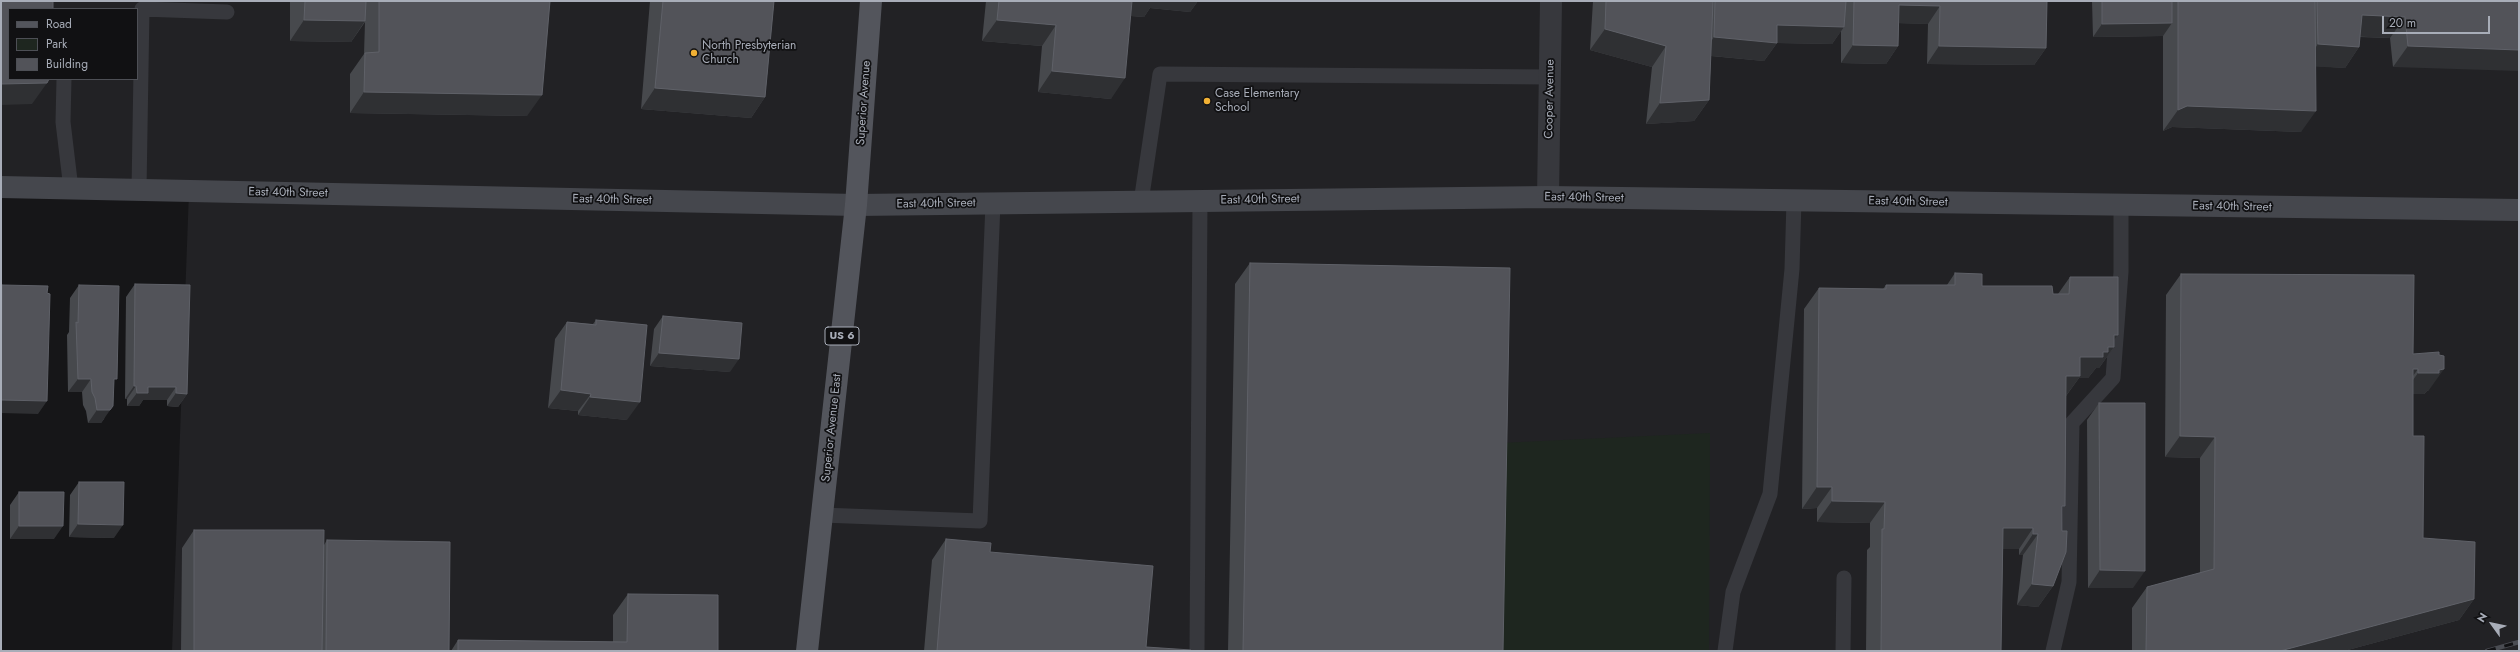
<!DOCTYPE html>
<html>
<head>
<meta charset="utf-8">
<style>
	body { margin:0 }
	#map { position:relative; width:2520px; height:652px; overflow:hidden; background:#161618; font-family:Jost,sans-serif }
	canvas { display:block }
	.frame { position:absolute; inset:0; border:2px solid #a8adb8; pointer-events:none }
	.legend { position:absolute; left:8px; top:8px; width:130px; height:72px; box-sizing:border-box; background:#111113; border:1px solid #4d4f55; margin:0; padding:5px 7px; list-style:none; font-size:12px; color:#a8adb8 }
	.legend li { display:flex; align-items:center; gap:8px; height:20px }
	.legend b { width:20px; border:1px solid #4d4f55 }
	.north { position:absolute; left:2472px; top:604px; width:40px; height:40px; -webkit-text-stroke:3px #111113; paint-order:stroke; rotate:303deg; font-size:11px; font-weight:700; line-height:16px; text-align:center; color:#a8adb8 }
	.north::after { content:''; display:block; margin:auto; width:14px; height:18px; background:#a8adb8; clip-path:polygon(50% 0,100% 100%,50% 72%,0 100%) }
	.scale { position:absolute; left:2382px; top:16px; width:108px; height:18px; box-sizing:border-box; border:2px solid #a8adb8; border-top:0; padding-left:5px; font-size:12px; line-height:14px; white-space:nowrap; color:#a8adb8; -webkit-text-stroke:3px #111113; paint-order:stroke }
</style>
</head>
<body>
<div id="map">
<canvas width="2520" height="652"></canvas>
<div class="frame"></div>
<ul class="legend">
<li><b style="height:5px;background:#53555c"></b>Road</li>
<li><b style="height:11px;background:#1e261f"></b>Park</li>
<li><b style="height:11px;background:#525359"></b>Building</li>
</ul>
<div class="north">N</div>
<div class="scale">20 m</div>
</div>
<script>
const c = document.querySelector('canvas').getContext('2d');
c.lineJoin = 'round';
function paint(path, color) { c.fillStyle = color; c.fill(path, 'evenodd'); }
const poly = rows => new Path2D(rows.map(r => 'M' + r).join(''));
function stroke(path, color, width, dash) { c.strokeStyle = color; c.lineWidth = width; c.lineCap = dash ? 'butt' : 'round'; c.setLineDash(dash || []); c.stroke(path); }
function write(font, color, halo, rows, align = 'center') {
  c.font = font + ' Jost,sans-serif'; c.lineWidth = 3.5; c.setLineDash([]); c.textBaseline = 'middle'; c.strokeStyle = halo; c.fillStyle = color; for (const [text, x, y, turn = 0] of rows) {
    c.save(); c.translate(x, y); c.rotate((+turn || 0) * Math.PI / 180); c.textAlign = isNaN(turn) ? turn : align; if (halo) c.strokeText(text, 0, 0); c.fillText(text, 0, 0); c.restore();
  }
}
const built = poly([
	[1,1,2519,1,2519,651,172,651,189,191,1,187],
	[9,9,137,9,137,79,9,79]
]);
const green = poly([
	[1710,433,1709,651,1497,651,1500,443]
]);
const lane = poly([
	[64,79,63,122,71,189],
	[139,190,142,9,227,12],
	[1141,202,1160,74,1550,77],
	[822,515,980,521,993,203],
	[1197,651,1200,201],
	[1725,651,1733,592,1770,494,1792,269,1794,200],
	[1843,651,1844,578],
	[2053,651,2069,582,2072,423,2113,378,2121,272,2121,205]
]);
const street = poly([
	[1548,197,1551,1]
]);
const secondary = poly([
	[1,187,856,205,1548,197,2519,210]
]);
const primary = poly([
	[807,651,856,205,871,1]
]);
const rail = poly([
	[2487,651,2519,642]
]);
const wall = poly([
	[290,1,550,1,527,116,350,113,350,74,364,54,365,22,351,42,290,41],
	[650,1,774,1,765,97,751,118,641,109],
	[986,1,1198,1,1190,12,1150,8,1144,17,1131,16,1111,99,1038,92,1042,46,982,41],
	[1593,1,2047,1,2046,48,2034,65,1927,64,1928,24,1899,23,1898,46,1886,64,1841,63,1841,31,1832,44,1777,43,1764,61,1711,56,1709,100,1694,121,1646,124,1652,67,1590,50],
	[2092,1,2519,1,2393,67,2390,38,2360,37,2359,47,2345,68,2316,66,2301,132,2172,127,2163,131,2163,36,2093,37],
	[1250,263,1503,651,1228,651,1235,284],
	[1955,273,1982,286,2053,294,2058,294,2070,277,2118,335,2114,340,2114,347,2099,368,2096,368,2088,378,2079,378,2066,396,2062,510,2053,586,2038,607,2017,605,2023,555,2019,555,2019,549,2003,549,2001,651,1866,651,1867,550,1870,547,1870,523,1817,522,1817,508,1802,509,1804,309,1819,288,1883,289,1886,285,1947,285],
	[2181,274,2413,354,2429,390,2427,391,2424,394,2413,394,2413,436,2423,538,2474,599,2459,620,2344,651,2132,651,2132,608,2147,587,2200,573,2200,458,2165,457,2166,295],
	[135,284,187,394,178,407,167,406,167,400,143,400,139,406,127,406,127,399,125,399,126,297],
	[79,285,114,384,104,419,101,423,88,423,86,411,83,405,82,392,68,392,67,335,69,332,70,298],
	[663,316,730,372,650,366,654,329],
	[596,320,627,420,578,415,578,411,548,408,555,339,567,322,593,324],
	[2099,403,2133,588,2088,588,2087,420],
	[79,482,114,538,69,537,70,495],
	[19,492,54,539,10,539,10,505],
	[194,530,324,545,327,540,449,651,181,651,182,548],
	[946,539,1146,647,1191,651,924,651,932,560],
	[628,594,718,651,451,651,458,640,613,642,613,615]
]);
const shadedWall = poly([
	[1128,1,1198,1,1190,12,1150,8,1144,17,1118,15],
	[1899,5,1940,6,1928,24,1887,23],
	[2362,15,2405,17,2390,38,2348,36],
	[304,20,365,21,351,42,290,41],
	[997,20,1056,25,1042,46,982,41],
	[2172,23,2163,36,2093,37,2102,24],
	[1777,25,1844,27,1832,44,1777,43,1764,61,1702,55,1714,37],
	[1605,29,1666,46,1652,67,1590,50],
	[2318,44,2359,47,2345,68,2303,66],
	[1853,45,1898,46,1886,64,1841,63],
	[1939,46,2046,48,2034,65,1927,64],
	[2408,46,2519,50,2519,71,2393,67],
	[1052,71,1125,78,1111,99,1038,92],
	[47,83,32,104,1,105,1,84],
	[655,88,765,97,751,118,641,109],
	[364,92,542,95,527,116,350,113],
	[1709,100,1694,121,1646,124,1660,103],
	[2187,106,2316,111,2301,132,2172,127,2163,131,2178,110],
	[2114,335,2118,335,2109,347,2114,347,2099,368,2096,368,2088,378,2079,378,2065,397,2066,376,2080,357],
	[659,353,739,359,730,372,650,366],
	[2413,369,2418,369,2403,390],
	[2444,369,2429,390,2427,391,2424,394,2403,394,2418,373],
	[78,379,91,379,82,392,68,392],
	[134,386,136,386,127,399,125,399],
	[148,387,176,387,167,400,143,400,139,406,127,406,137,393],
	[561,390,591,394,578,411,548,408],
	[176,393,187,394,178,407,167,406],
	[590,397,640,402,627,420,578,415],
	[1,400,47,401,38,414,1,413],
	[113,406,101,423,88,423,97,410],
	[2180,436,2215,437,2200,458,2165,457],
	[1817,487,1832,487,1817,508,1802,509],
	[1832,501,1885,502,1870,523,1817,522],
	[78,524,123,525,114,538,69,537],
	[19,526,63,526,54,539,10,539],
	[2003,528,2033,528,2019,549,1988,549],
	[2033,534,2038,534,2023,555,2019,555],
	[2100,570,2145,571,2133,588,2088,588],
	[2032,584,2053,586,2038,607,2017,605],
	[2474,599,2459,620,2344,651,2280,651]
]);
const building = poly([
	[1,1,53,1,53,9,9,9,9,79,49,79,47,83,1,84,1,1],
	[305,1,366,1,365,21,304,20,305,1],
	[379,1,550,1,542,95,364,92,365,53,379,52,379,1],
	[663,1,774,1,765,97,655,88,663,1],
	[999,1,1132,1,1125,78,1052,71,1056,25,997,20,999,1],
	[1606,1,1713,1,1709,100,1660,103,1666,46,1605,29,1606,1],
	[1715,1,1846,1,1844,27,1777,25,1777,43,1714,37,1715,1],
	[1854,1,2047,1,2046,48,1939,46,1940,6,1899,5,1898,46,1853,45,1854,1],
	[2102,1,2172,1,2172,23,2102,24,2102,1],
	[2178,1,2315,1,2316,111,2187,106,2178,110,2178,1],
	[2317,1,2519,1,2519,50,2408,46,2405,17,2362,15,2359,47,2318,44,2317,1],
	[1250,263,1510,268,1503,651,1243,651,1250,263],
	[1955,273,1982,274,1982,286,2052,286,2053,294,2069,294,2070,277,2118,277,2118,335,2114,335,2114,347,2108,347,2108,352,2103,352,2103,357,2080,357,2080,376,2066,376,2065,506,2062,506,2062,531,2067,531,2066,552,2053,586,2032,584,2038,534,2033,534,2033,528,2003,528,2001,651,1881,651,1882,529,1884,529,1885,502,1832,501,1832,487,1817,487,1819,288,1886,289,1886,285,1955,285,1955,273],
	[2181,274,2414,275,2413,354,2439,352,2439,355,2444,356,2444,369,2439,370,2439,373,2418,373,2418,369,2413,369,2413,436,2424,436,2423,538,2475,542,2474,599,2280,651,2146,651,2147,587,2214,569,2215,437,2180,436,2181,274],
	[135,284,190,285,187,394,176,393,176,387,148,387,148,393,137,393,136,386,134,386,135,284],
	[2,285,48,286,47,293,50,294,47,401,1,400,2,285],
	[79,285,119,286,117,379,114,379,113,406,110,410,97,410,95,398,92,392,91,379,78,379,76,322,78,323,79,285],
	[663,316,742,323,739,359,659,353,663,316],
	[596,320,647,325,640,402,590,397,591,394,561,390,567,322,596,325,596,320],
	[2099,403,2145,403,2145,571,2100,570,2099,403],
	[79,482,124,482,123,525,78,524,79,482],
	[19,492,64,492,63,526,19,526,19,492],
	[194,530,324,530,322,651,194,651,194,530],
	[946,539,991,543,990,552,1153,566,1146,647,1191,650,1191,651,937,651,946,539],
	[327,540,450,542,449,651,326,651,327,540],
	[628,594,718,595,718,651,458,651,458,640,627,642,628,594]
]);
const markers = [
	[694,53,4,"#f2b134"],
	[1207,101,4,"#f2b134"]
];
const shields = [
	[842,336,34]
];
const shieldNames = [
	["US 6",842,336]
];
const poiNames = [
	["North Presbyterian",702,46],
	["Church",702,60],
	["Case Elementary",1215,94],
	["School",1215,108]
];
const streetNames = [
	["Cooper Avenue",1550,99,-89],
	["Superior Avenue",864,103,-86],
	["East 40th Street",288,193,1],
	["East 40th Street",1584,198,1],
	["East 40th Street",612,200,1],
	["East 40th Street",1260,200,-1],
	["East 40th Street",1908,202,1],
	["East 40th Street",936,204,-1],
	["East 40th Street",2232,207,1],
	["Superior Avenue East",832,428,-84]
];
paint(built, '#222225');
paint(green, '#1e261f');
stroke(lane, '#37383d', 15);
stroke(street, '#37383d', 22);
stroke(secondary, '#45474d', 22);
stroke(primary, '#53555c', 22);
stroke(rail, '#4a4c52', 4.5);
stroke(rail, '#111113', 3, [9]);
paint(wall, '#47494d');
paint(shadedWall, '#2f3033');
paint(building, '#525359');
stroke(building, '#5f6168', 1);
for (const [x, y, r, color] of markers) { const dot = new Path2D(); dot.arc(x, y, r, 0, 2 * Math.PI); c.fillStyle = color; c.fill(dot); stroke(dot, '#111113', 1.5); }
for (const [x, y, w] of shields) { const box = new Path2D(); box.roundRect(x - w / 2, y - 9, w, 18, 3); c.fillStyle = '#111113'; c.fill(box); stroke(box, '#a8adb8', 1); }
write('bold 11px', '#a8adb8', null, shieldNames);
write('12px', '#a8adb8', '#111113', poiNames, 'left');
write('12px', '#a8adb8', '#111113', streetNames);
</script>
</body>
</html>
